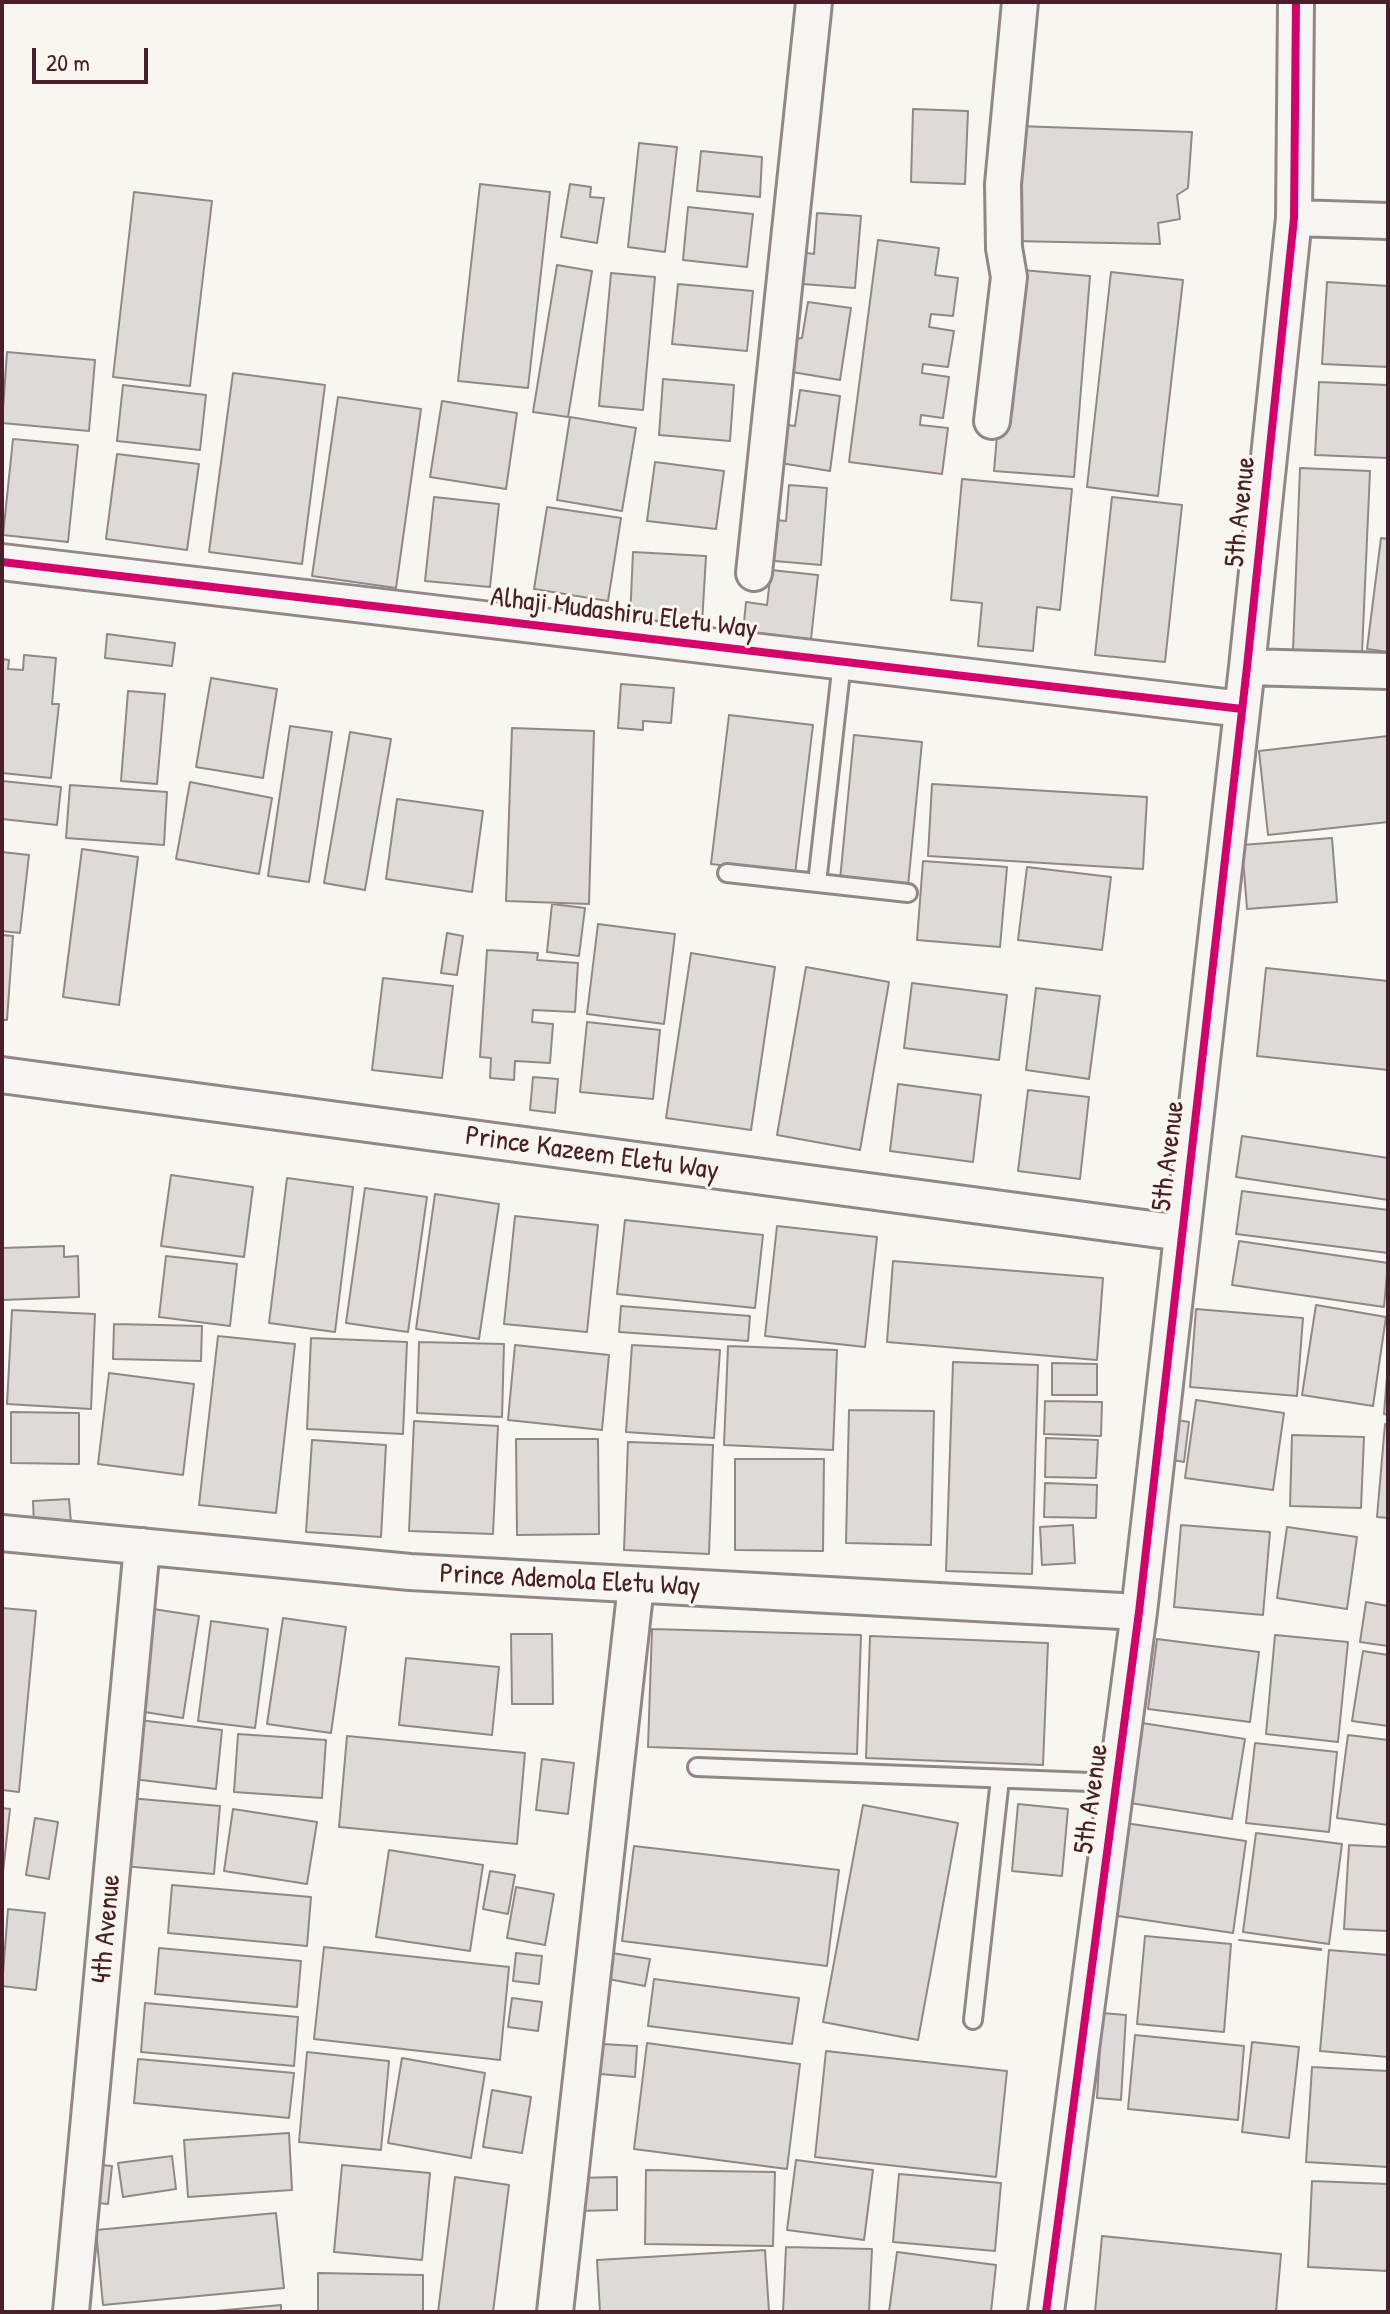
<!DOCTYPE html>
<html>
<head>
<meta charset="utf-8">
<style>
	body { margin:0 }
	#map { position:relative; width:1390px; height:2314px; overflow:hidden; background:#f8f6f0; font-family:"Patrick Hand",sans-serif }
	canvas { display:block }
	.frame { position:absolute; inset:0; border:4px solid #4a1f2b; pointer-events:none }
	.scale { position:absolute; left:32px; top:48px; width:116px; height:36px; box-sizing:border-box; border:4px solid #4a1f2b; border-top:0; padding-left:10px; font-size:24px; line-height:28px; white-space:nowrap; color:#4a1f2b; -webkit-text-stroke:6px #fbf7ec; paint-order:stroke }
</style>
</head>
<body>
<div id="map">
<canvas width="1390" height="2314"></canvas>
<div class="frame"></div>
<div class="scale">20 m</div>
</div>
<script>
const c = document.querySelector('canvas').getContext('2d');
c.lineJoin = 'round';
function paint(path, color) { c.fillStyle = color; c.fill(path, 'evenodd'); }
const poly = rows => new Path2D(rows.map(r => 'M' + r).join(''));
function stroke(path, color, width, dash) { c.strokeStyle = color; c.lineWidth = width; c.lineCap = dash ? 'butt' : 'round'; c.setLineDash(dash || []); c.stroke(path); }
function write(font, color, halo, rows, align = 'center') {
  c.font = font + ' "Patrick Hand",sans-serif'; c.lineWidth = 6; c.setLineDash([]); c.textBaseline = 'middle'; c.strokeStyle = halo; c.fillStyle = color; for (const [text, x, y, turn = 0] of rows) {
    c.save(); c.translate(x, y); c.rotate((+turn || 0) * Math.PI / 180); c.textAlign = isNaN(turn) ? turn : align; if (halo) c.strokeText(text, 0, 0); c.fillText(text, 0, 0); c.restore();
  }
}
const building = poly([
	[913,109,968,111,965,184,911,182,913,109],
	[1017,126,1192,132,1188,188,1177,195,1180,219,1158,223,1160,244,1012,241,1013,211,1022,212,1021,187,1013,188,1017,126],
	[639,143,677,147,665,252,628,247,639,143],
	[701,151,762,157,760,197,697,191,701,151],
	[480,184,550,192,528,388,458,381,480,184],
	[570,184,591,187,590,197,604,198,597,243,561,237,570,184],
	[134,192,212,201,190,386,113,377,134,192],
	[688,207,753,214,747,267,683,260,688,207],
	[817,213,861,216,855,288,789,283,792,251,814,254,817,213],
	[878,240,939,248,935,275,958,278,953,316,931,314,929,327,954,331,948,367,923,364,922,373,949,377,943,418,921,415,920,425,948,428,942,474,849,462,878,240],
	[557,265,592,271,568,417,533,412,557,265],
	[1011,269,1090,276,1074,477,994,471,1011,269],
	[1111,272,1183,280,1158,496,1087,487,1111,272],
	[611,273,655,277,643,410,599,406,611,273],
	[1327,282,1388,286,1388,367,1322,364,1327,282],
	[678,284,753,291,747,351,672,344,678,284],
	[808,302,851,308,840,380,780,370,785,341,802,338,808,302],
	[7,352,95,360,89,431,2,423,7,352],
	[233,373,325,385,302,564,209,552,233,373],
	[663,379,734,385,730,441,659,435,663,379],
	[1319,382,1388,385,1388,458,1315,455,1319,382],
	[123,385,206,395,200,450,117,441,123,385],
	[800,390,840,396,830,471,768,461,774,423,795,426,800,390],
	[338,397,421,409,396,588,312,576,338,397],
	[442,401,517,413,506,489,430,477,442,401],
	[570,417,636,428,622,511,557,500,570,417],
	[13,439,78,445,68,542,3,535,13,439],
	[117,454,199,464,187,550,106,539,117,454],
	[655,462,724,471,716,529,647,521,655,462],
	[1300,468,1370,471,1362,653,1293,650,1300,468],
	[962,479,1072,489,1060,610,1037,607,1033,651,978,646,982,603,951,600,962,479],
	[789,485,827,488,821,565,763,560,767,519,786,521,789,485],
	[434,497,499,504,490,587,425,581,434,497],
	[1112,497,1182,505,1165,662,1095,655,1112,497],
	[547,507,621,518,608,601,534,589,547,507],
	[1381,538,1388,539,1388,652,1367,649,1381,538],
	[633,552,706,556,702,624,630,620,633,552],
	[771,570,818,575,811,639,743,632,746,602,767,605,771,570],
	[107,634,175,643,172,666,105,658,107,634],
	[24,655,56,658,52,704,59,704,51,778,2,773,2,659,9,660,8,669,23,670,24,655],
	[211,678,277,689,263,778,196,767,211,678],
	[621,684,674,688,671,723,643,721,643,730,618,728,621,684],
	[128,691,165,694,157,784,121,781,128,691],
	[729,715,813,725,795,874,711,864,729,715],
	[290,726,332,732,309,882,268,876,290,726],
	[512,728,594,731,589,904,506,901,512,728],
	[350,732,391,739,365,890,324,883,350,732],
	[854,735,922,742,908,886,840,880,854,735],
	[1388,736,1388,822,1268,835,1259,751,1388,736],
	[2,781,61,787,57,825,2,819,2,781],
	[190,782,272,798,259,874,176,859,190,782],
	[932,784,1147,797,1143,869,928,856,932,784],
	[70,785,167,792,164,845,66,838,70,785],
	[397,799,483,811,472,892,386,879,397,799],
	[1332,838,1337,902,1247,909,1242,845,1332,838],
	[82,849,138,857,119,1005,63,997,82,849],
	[2,852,29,855,20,933,2,931,2,852],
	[923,861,1007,867,1000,947,917,940,923,861],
	[1027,867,1111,877,1102,950,1018,940,1027,867],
	[552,904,585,908,579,956,547,952,552,904],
	[598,924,675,934,664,1024,587,1014,598,924],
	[447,933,463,936,457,975,441,973,447,933],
	[2,935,13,936,7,1020,2,1020,2,935],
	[487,950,538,953,537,960,578,963,575,1012,533,1010,532,1022,553,1024,550,1063,515,1061,514,1080,490,1078,491,1058,480,1057,487,950],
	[691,953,775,967,751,1130,666,1118,691,953],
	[806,967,889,982,860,1150,777,1135,806,967],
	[1266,968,1388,981,1388,1070,1257,1056,1266,968],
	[383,978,453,986,442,1078,372,1070,383,978],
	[912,983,1007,995,999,1060,904,1048,912,983],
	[1036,988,1100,996,1089,1079,1026,1070,1036,988],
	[587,1022,660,1030,653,1099,580,1092,587,1022],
	[533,1077,558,1079,555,1113,530,1110,533,1077],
	[898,1084,981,1095,973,1162,890,1151,898,1084],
	[1028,1090,1089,1097,1080,1179,1018,1171,1028,1090],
	[1242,1136,1388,1158,1388,1200,1236,1177,1242,1136],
	[171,1175,253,1187,244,1257,161,1246,171,1175],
	[287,1178,353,1187,335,1332,269,1323,287,1178],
	[365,1188,427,1197,408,1332,346,1323,365,1188],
	[1242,1191,1388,1210,1388,1253,1236,1234,1242,1191],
	[435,1194,499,1204,479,1339,416,1329,435,1194],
	[515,1216,598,1225,587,1332,504,1324,515,1216],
	[625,1220,763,1235,755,1308,617,1294,625,1220],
	[777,1226,877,1237,865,1347,765,1336,777,1226],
	[1239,1241,1388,1263,1384,1307,1232,1285,1239,1241],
	[64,1246,64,1257,78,1256,79,1297,2,1300,2,1248,64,1246],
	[166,1256,237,1264,230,1326,159,1317,166,1256],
	[893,1261,1103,1278,1097,1360,887,1342,893,1261],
	[1316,1305,1386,1317,1373,1406,1302,1395,1316,1305],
	[621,1306,750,1316,748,1341,619,1332,621,1306],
	[1196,1309,1303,1318,1297,1396,1190,1387,1196,1309],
	[12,1310,95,1314,91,1409,7,1404,12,1310],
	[114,1324,202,1326,201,1361,113,1359,114,1324],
	[218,1336,295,1344,276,1513,199,1505,218,1336],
	[311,1338,407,1342,403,1434,307,1429,311,1338],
	[419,1342,504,1344,502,1417,417,1413,419,1342],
	[515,1345,609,1355,602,1430,508,1420,515,1345],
	[632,1345,720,1350,714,1438,626,1432,632,1345],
	[728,1346,837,1350,833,1450,724,1445,728,1346],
	[953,1362,1038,1365,1032,1574,946,1571,953,1362],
	[1052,1363,1097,1364,1097,1395,1052,1395,1052,1363],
	[1388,1364,1388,1415,1384,1414,1388,1364],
	[109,1373,194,1384,183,1475,98,1464,109,1373],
	[1196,1400,1284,1413,1273,1490,1185,1478,1196,1400],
	[1045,1401,1102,1402,1101,1436,1044,1434,1045,1401],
	[849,1410,934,1411,931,1545,846,1543,849,1410],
	[11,1412,79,1413,79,1464,11,1463,11,1412],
	[1171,1419,1189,1422,1184,1462,1166,1459,1171,1419],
	[414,1421,498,1426,493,1534,409,1531,414,1421],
	[1385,1424,1388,1424,1388,1518,1377,1517,1385,1424],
	[1292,1435,1364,1437,1361,1508,1290,1506,1292,1435],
	[1046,1438,1098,1440,1096,1478,1045,1477,1046,1438],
	[516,1439,598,1439,599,1534,517,1535,516,1439],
	[312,1440,386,1445,381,1537,306,1532,312,1440],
	[628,1442,713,1445,709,1554,624,1550,628,1442],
	[735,1459,824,1459,823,1551,735,1550,735,1459],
	[1045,1483,1097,1485,1096,1518,1044,1517,1045,1483],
	[69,1499,71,1523,34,1525,33,1501,69,1499],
	[1073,1525,1075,1563,1042,1565,1040,1527,1073,1525],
	[1181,1525,1270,1532,1263,1615,1174,1607,1181,1525],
	[1287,1527,1357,1537,1347,1609,1277,1598,1287,1527],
	[1366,1602,1388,1606,1388,1646,1360,1642,1366,1602],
	[2,1608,36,1611,19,1792,2,1790,2,1608],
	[153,1609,199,1616,183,1718,138,1711,153,1609],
	[283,1618,346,1627,331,1733,267,1724,283,1618],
	[211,1621,268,1629,255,1728,198,1721,211,1621],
	[652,1629,861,1635,857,1754,648,1747,652,1629],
	[511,1634,552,1634,553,1704,512,1704,511,1634],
	[1275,1635,1348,1642,1338,1742,1266,1734,1275,1635],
	[870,1636,1048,1643,1043,1765,866,1758,870,1636],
	[1157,1639,1259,1652,1250,1722,1148,1709,1157,1639],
	[1363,1651,1388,1655,1388,1726,1352,1721,1363,1651],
	[406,1658,499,1667,492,1735,399,1725,406,1658],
	[139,1720,222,1730,216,1789,133,1779,139,1720],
	[1142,1723,1245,1739,1232,1819,1130,1803,1142,1723],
	[238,1734,326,1740,322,1798,234,1792,238,1734],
	[1348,1735,1388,1740,1388,1825,1337,1818,1348,1735],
	[347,1736,525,1753,517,1844,339,1827,347,1736],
	[1255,1743,1337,1752,1329,1832,1246,1823,1255,1743],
	[542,1759,574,1763,568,1814,536,1810,542,1759],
	[129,1798,220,1806,214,1874,123,1866,129,1798],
	[1018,1804,1068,1809,1062,1876,1012,1871,1018,1804],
	[863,1805,958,1823,918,2040,823,2022,863,1805],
	[2,1808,10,1809,2,1881,2,1808],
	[233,1809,317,1822,307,1884,224,1871,233,1809],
	[35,1818,58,1822,49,1879,26,1875,35,1818],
	[1125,1823,1246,1841,1233,1933,1111,1915,1125,1823],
	[1256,1833,1342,1844,1329,1944,1243,1932,1256,1833],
	[1349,1845,1388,1847,1388,1931,1344,1929,1349,1845],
	[634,1846,839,1870,827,1966,622,1941,634,1846],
	[389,1850,483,1865,470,1951,376,1937,389,1850],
	[490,1871,515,1875,508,1914,483,1909,490,1871],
	[172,1885,311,1897,307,1946,168,1933,172,1885],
	[516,1887,554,1894,545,1945,507,1938,516,1887],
	[8,1909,45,1913,36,1990,2,1986,8,1909],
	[1145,1936,1231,1944,1224,2032,1137,2024,1145,1936],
	[1239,1940,1321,1949,1321,1950,1239,1940],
	[324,1947,509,1967,500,2060,314,2039,324,1947],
	[159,1948,301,1961,297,2007,155,1994,159,1948],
	[1329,1950,1388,1955,1388,2057,1320,2051,1329,1950],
	[516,1953,542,1956,539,1984,513,1981,516,1953],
	[612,1953,650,1959,645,1986,608,1979,612,1953],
	[654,1979,799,1998,792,2044,648,2026,654,1979],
	[512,1998,542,2002,538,2031,508,2027,512,1998],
	[145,2003,298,2017,294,2066,141,2052,145,2003],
	[1102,2013,1126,2015,1121,2100,1097,2098,1102,2013],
	[1135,2035,1244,2046,1238,2120,1128,2109,1135,2035],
	[1252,2042,1299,2047,1289,2138,1242,2132,1252,2042],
	[647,2043,800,2064,787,2169,634,2149,647,2043],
	[602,2044,637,2046,635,2077,600,2074,602,2044],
	[826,2051,1007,2071,996,2177,815,2157,826,2051],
	[307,2052,389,2061,381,2150,299,2142,307,2052],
	[402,2058,485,2073,471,2158,388,2143,402,2058],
	[138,2059,294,2073,289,2118,134,2103,138,2059],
	[1312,2067,1388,2071,1388,2167,1306,2162,1312,2067],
	[492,2090,531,2097,522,2153,483,2147,492,2090],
	[289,2133,292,2190,188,2197,184,2140,289,2133],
	[172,2156,176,2189,123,2197,118,2163,172,2156],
	[796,2160,873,2170,864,2240,787,2230,796,2160],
	[89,2164,112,2166,108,2204,86,2202,89,2164],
	[342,2165,430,2173,422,2260,334,2252,342,2165],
	[646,2170,775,2172,773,2246,645,2244,646,2170],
	[899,2174,1001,2183,995,2251,893,2242,899,2174],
	[455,2177,509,2185,493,2312,438,2312,455,2177],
	[617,2177,617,2210,577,2211,577,2178,617,2177],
	[1312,2181,1388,2184,1388,2271,1308,2267,1312,2181],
	[276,2213,284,2288,103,2305,96,2230,276,2213],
	[1102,2236,1281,2254,1276,2312,1095,2312,1102,2236],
	[786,2247,872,2249,869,2312,783,2312,786,2247],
	[765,2250,769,2312,600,2312,597,2260,765,2250],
	[897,2252,996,2265,991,2312,889,2312,897,2252],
	[318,2273,423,2275,423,2312,318,2312,318,2273],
	[281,2305,281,2312,204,2312,281,2305]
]);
const service = poly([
	[727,873,908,893],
	[817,883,842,662],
	[697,1767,1117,1783],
	[973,2020,1000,1779]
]);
const minor = poly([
	[1294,218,1388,221],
	[992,421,1009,277,1004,248,1003,184,1020,2],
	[2,562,1242,709],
	[754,573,814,2],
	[1247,667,1388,671],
	[2,1075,1182,1233],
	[2,1533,410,1572,1139,1612],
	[71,2312,142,1546],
	[555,2312,636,1585],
	[1046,2312,1139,1612,1247,667,1294,218,1296,2]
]);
const cycleway = poly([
	[2,562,1242,709],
	[1046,2312,1139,1612,1247,667,1294,218,1296,2]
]);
const streetNames = [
	["5th Avenue",1241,512,-84],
	["Alhaji Mudashiru Eletu Way",624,614,7],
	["Prince Kazeem Eletu Way",592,1154,8],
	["5th Avenue",1169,1156,-83],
	["Prince Ademola Eletu Way",570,1581,3],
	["5th Avenue",1092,1799,-82],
	["4th Avenue",107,1929,-85]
];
paint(building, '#dedad7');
stroke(building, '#918787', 2);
stroke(service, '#918787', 22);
stroke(minor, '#918787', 40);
stroke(service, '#f6f5f1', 16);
stroke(minor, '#f6f5f1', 34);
stroke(cycleway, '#d6006c', 8);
write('28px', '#4a1f2b', '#fbf7ec', streetNames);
</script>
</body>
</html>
